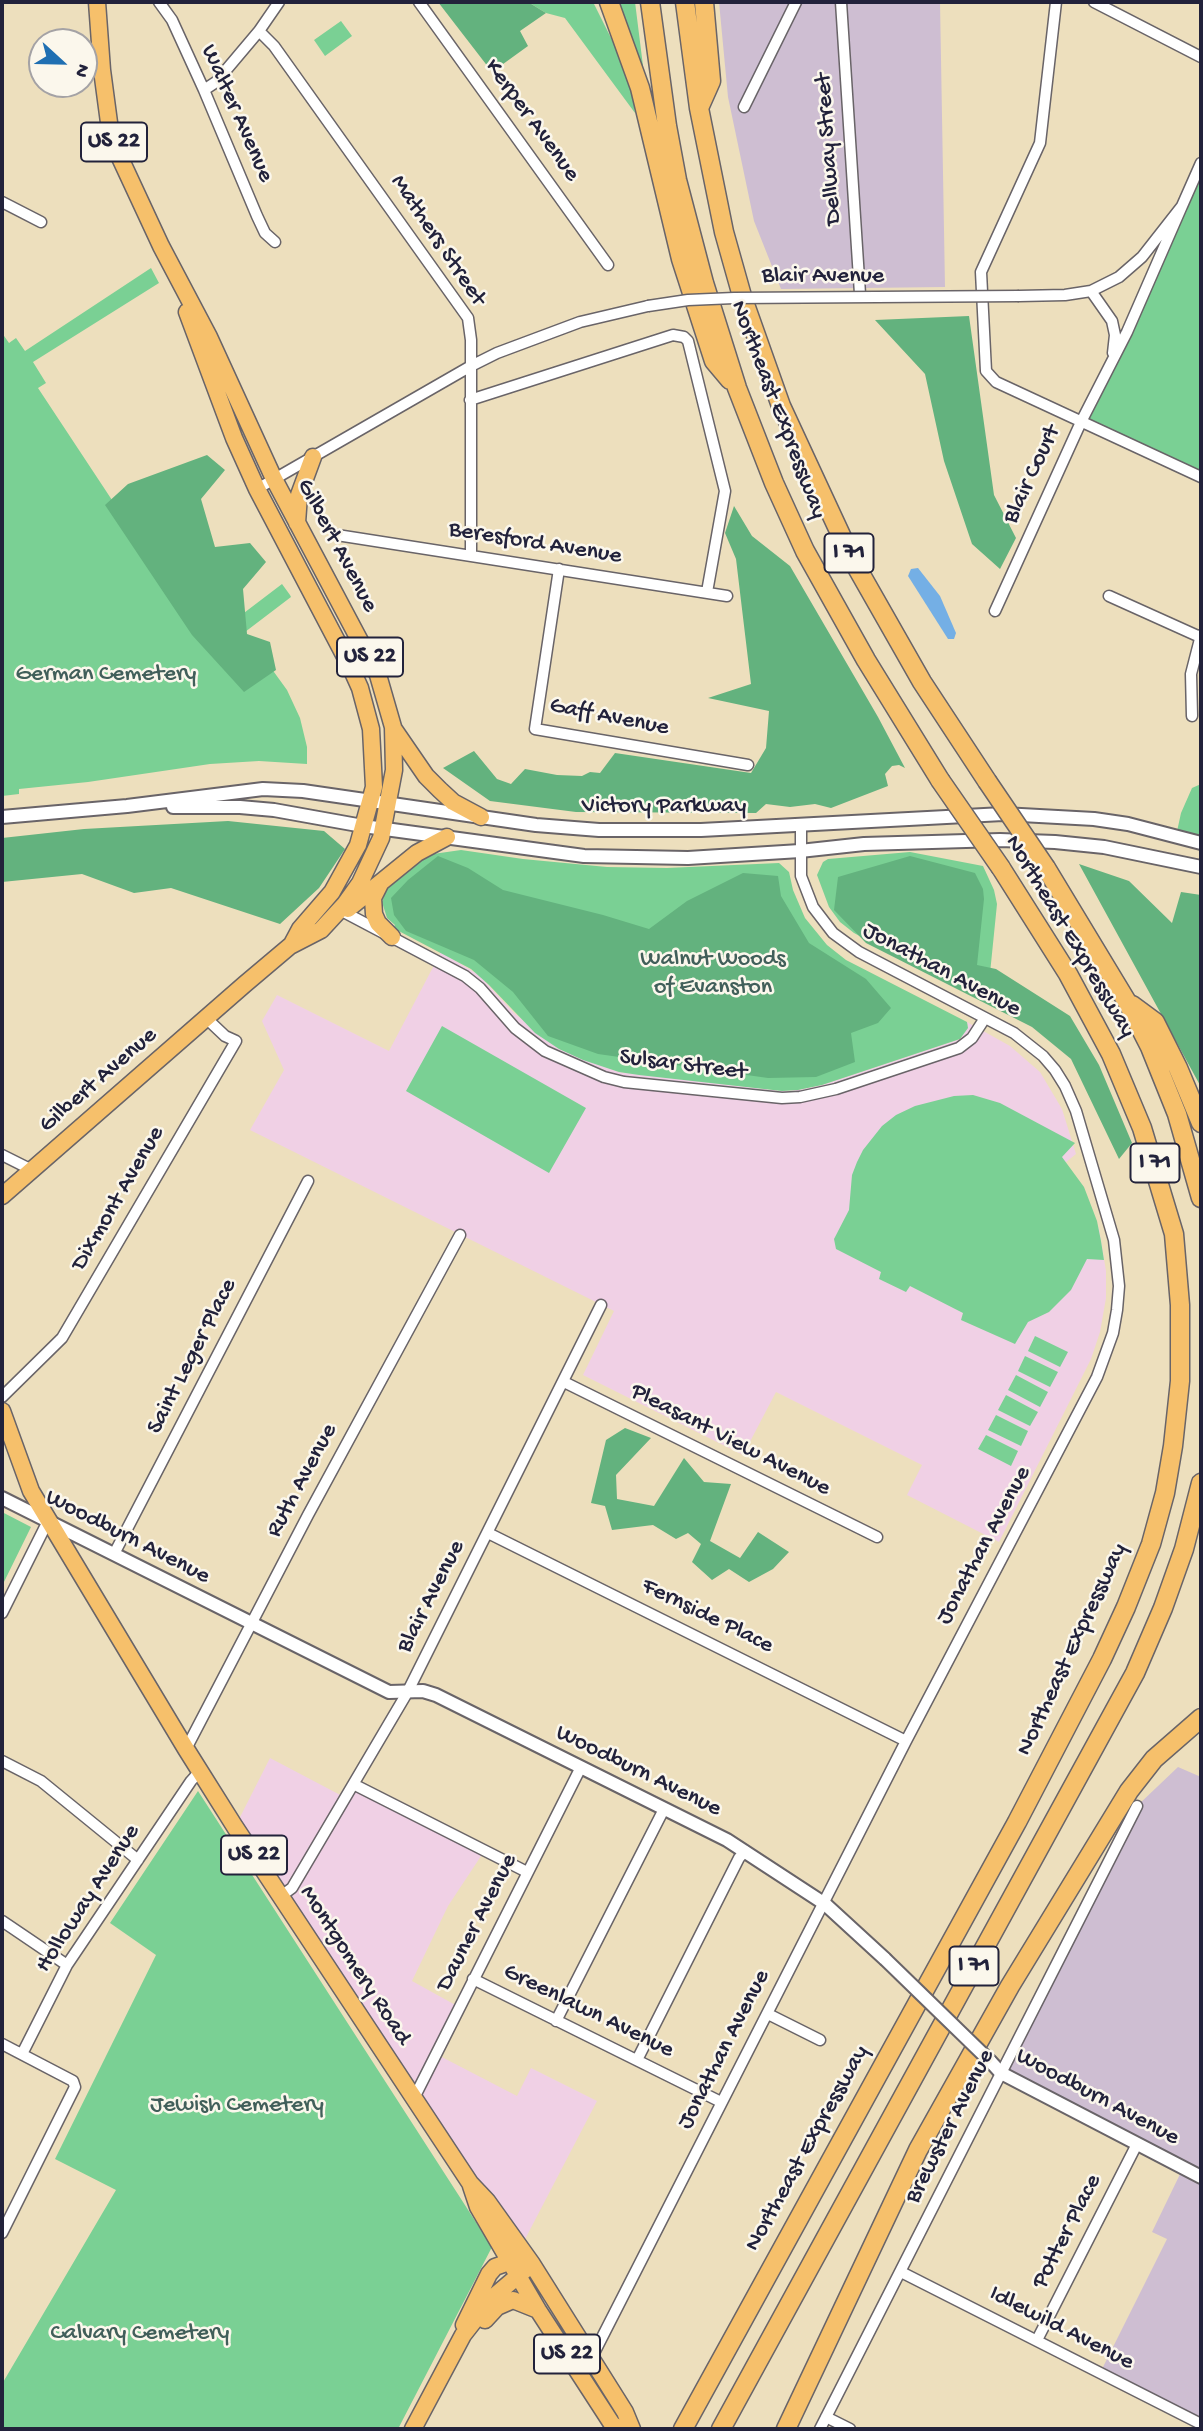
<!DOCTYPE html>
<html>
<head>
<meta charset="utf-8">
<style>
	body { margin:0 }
	#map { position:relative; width:1203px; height:2431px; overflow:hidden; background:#eddfbd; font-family:"Gochi Hand",sans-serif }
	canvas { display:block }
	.frame { position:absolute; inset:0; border:4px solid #22223b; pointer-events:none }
	.north { position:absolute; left:28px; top:28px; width:70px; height:70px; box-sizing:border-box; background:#fbf7ec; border:2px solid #a4a2a5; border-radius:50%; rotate:112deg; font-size:19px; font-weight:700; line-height:28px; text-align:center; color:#22223b }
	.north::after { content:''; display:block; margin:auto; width:24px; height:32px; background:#1f6fb2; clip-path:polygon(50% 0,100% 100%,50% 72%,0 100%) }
</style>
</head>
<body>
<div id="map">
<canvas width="1203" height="2431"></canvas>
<div class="frame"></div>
<div class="north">N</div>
</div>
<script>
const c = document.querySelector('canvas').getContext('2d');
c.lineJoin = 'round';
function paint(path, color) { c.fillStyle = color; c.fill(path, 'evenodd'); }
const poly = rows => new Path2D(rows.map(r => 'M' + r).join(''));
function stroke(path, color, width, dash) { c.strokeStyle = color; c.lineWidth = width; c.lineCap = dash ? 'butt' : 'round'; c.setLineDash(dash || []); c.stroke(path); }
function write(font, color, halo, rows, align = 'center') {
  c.font = font + ' "Gochi Hand",sans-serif'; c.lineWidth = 5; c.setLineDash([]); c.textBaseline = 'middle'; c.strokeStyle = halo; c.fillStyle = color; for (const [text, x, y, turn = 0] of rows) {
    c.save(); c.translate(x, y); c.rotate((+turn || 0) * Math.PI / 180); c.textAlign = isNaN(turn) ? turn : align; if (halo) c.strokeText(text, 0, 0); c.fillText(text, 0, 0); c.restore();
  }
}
const built = poly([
	[441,952,479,975,514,1013,559,1049,619,1072,782,1091,798,1090,822,1085,960,1039,968,1027,967,1022,1010,1046,1040,1072,1062,1109,1076,1154,1065,1163,1099,1229,1106,1271,1106,1298,1100,1332,1091,1359,999,1542,907,1495,922,1465,776,1392,743,1455,583,1375,614,1311,250,1130,284,1070,262,1021,277,995,389,1051],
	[270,1758,346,1798,355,1785,485,1850,448,1906,412,1981,459,2007,436,2054,517,2096,531,2068,597,2101,521,2247,235,1827]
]);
const industrial = poly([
	[719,2,940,2,945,287,781,289,754,221,728,97],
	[1178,1767,1201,1777,1201,2424,1100,2373,1167,2239,1152,2232,1183,2168,1001,2073,1137,1806]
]);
const green = poly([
	[528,2,593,2,632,80,635,113,565,18,546,13],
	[614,2,635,2,643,66,639,67],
	[341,21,352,36,325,56,314,40],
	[1201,163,1201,477,1081,422],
	[151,268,159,283,33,362,46,383,38,388,178,600,236,619,282,584,290,595,291,597,245,632,287,690,300,718,307,747,307,764,259,761,210,764,88,782,19,789,19,794,2,796,2,333,9,343,16,338,25,351],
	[1201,784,1201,843,1176,836,1181,813,1192,788],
	[461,850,523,859,607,867,667,868,779,863,789,872,793,890,805,918,827,945,846,960,967,1022,968,1028,960,1039,822,1085,798,1090,782,1091,639,1075,619,1072,583,1060,559,1049,535,1033,489,985,471,969,393,928,395,925,387,918,382,902,386,890,423,860,433,854],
	[910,852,983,866,994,890,997,904,987,1003,854,933,840,922,829,907,817,875,823,862,828,859],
	[442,1026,586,1108,549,1173,406,1091],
	[973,1095,1000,1103,1075,1143,1062,1157,1084,1187,1097,1221,1101,1241,1104,1260,1087,1259,1071,1290,1049,1312,1028,1322,1015,1344,961,1320,963,1313,910,1286,906,1292,879,1279,881,1272,836,1249,834,1239,849,1210,852,1175,857,1162,863,1150,882,1126,896,1115,915,1106,954,1096],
	[1035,1336,1068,1352,1060,1367,1028,1351],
	[1025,1356,1058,1372,1050,1387,1018,1371],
	[1016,1375,1048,1392,1040,1407,1008,1390],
	[1006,1395,1038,1412,1030,1426,998,1410],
	[996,1415,1028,1431,1021,1446,988,1430],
	[986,1435,1018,1451,1011,1466,978,1449],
	[2,1512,31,1527,2,1586],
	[198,1791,492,2247,398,2429,2,2429,2,2384,116,2190,55,2159,156,1955,110,1923]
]);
const forest = poly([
	[438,2,528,2,546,13,520,31,528,46,492,72],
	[969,316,994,495,1016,538,1000,569,972,544,944,461,925,374,875,320],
	[207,455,225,470,201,499,215,547,250,543,266,562,243,589,247,634,270,642,276,670,244,692,192,635,105,505,128,484],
	[734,506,752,536,790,566,878,717,905,768,899,765,892,766,885,774,888,786,831,808,815,804,790,807,766,804,756,813,576,812,490,801,443,768,474,751,497,779,511,784,525,769,557,775,582,776,590,772,600,773,615,753,751,773,766,748,769,711,708,698,751,684,736,559,725,533],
	[228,821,324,831,345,849,319,888,280,924,171,888,134,893,82,874,2,882,2,838,84,829],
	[438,856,468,868,503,890,603,915,649,929,687,901,743,873,778,876,781,896,809,943,866,979,891,1008,878,1023,851,1033,855,1062,816,1077,768,1078,598,1054,548,1036,513,992,474,960,406,931,394,915,391,898,408,880],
	[910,856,975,873,983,889,984,899,977,965,996,969,1070,1016,1099,1065,1132,1143,1119,1159,1071,1059,1032,1027,866,943,834,910,838,877],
	[1079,864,1129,881,1172,923,1181,892,1201,895,1201,1087],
	[625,1428,651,1438,616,1475,617,1499,654,1506,684,1458,704,1482,731,1484,710,1541,740,1558,758,1532,789,1552,773,1569,749,1582,729,1569,712,1580,692,1562,701,1544,688,1533,676,1539,653,1525,612,1530,605,1506,591,1503,606,1440]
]);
const water = poly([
	[918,568,940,596,956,633,954,639,948,639,908,576,911,569]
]);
const minor = poly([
	[159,2,172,20,204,90,257,216,265,233,275,242],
	[419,2,608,265],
	[841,2,860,294],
	[1056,2,1040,143,981,272,986,371,996,382,1201,477],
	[1094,2,1201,57],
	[259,31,274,46,468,318,471,340,471,554],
	[204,90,216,82,259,31,279,2],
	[744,107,796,2],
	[2,202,41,222],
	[1091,291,1112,321,1115,335,1113,353],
	[1019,296,1065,295,1091,291,1119,277,1142,257,1182,206,1201,163],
	[470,400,673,335,684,337,688,341,725,491,707,592],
	[257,489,471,366,497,353,580,322,648,306],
	[337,535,727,596],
	[559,569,535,729,748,765],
	[1109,596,1200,637],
	[995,611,1081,422,1127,332,1182,206],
	[1192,716,1191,674,1201,635],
	[340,910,465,976,480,988,515,1028,545,1051,604,1077,624,1082,782,1098,800,1097,836,1089,959,1048,972,1038,985,1018],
	[2,1155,32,1170],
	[564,1382,877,1537],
	[2,1397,62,1338,236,1041,225,1036,206,1018],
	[488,1533,906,1741],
	[114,1554,308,1181],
	[2,1613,48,1521],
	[186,1749,308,1515,460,1235],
	[2,1761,41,1781,138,1860],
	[355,1785,527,1872],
	[281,1896,292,1888,407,1693,601,1305],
	[2,1921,67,1965],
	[473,1979,721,2102],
	[768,2014,820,2040],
	[556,2021,664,1809],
	[2,2044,73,2081,75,2087,2,2233],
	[22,2054,67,1965,191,1781,200,1771],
	[637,2060,739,1858,745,1851],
	[414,2098,581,1767],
	[901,2272,1201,2424],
	[1037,2340,1137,2144],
	[591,2359,906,1741,1097,1377,1113,1333,1117,1310,1119,1286,1114,1240,1076,1111,1065,1086,1055,1070,1043,1056,1014,1033,859,952,833,933,813,907,801,876,801,825],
	[826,2417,850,2429],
	[820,2429,1137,1806]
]);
const tertiary = poly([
	[173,807,240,807,274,810,363,826,584,856,688,858,800,851,864,844,1000,840,1055,842,1104,847,1201,867],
	[2,817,127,806,263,789,303,791,536,825,599,830,701,830,1003,814,1094,819,1128,824,1201,843],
	[2,1498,389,1692,423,1691,436,1695,727,1840,825,1904,885,1959],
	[990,2061,1001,2073,1201,2177]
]);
const primary = poly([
	[187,312,234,438,257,489,351,668,360,688,371,729,374,787,358,845,332,892,300,929,292,944],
	[297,523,299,495,313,457],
	[393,728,426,776,440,790,453,802,481,817],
	[380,884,373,898,374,914,378,923,392,937],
	[348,909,417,853,447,837],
	[2,1196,245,984,290,946,321,930,345,904,360,883,381,838,394,770,393,727,378,675,274,479,209,337,161,246,115,147,110,130,102,70,97,2],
	[2,1411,31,1491,186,1749,235,1827,470,2183,487,2201,532,2264,625,2412,632,2429],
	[471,2186,478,2207,538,2310,612,2424,619,2429],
	[485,2320,497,2307,513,2300,538,2310],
	[464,2325,489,2274,495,2267,520,2258],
	[413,2429,463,2335,492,2298,525,2270]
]);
const motorway = poly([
	[609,2,640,88,681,259,714,361,730,380],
	[650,2,667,126,677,180,704,283,737,388,774,483,805,551,866,660,940,780],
	[685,2,699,108,724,232,742,296,781,406,852,559,922,682,987,781],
	[699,108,711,81,704,2],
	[1046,868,1127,1002,1150,1047,1177,1114,1201,1198],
	[1132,1005,1155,1022,1178,1068,1201,1123],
	[683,2429,1017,1822,1102,1659,1126,1607,1151,1544,1165,1493,1173,1446,1180,1381,1180,1305,1174,1234,1142,1128,1111,1054,1068,974,1001,868],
	[721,2429,1135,1673,1163,1608,1184,1549,1201,1483],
	[786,2429,918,2150,1010,1986,1129,1791,1154,1759,1201,1718]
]);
const minorBridge = poly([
	[648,306,688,300,734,298,1019,296]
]);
const tertiaryBridge = poly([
	[885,1959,990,2061]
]);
const motorwayBridge = poly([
	[940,780,1001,868],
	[987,781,1046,868]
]);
const shields = [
	[114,142,66],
	[849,553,49],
	[370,657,66],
	[1155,1163,49],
	[254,1855,66],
	[974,1966,49],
	[567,2354,66]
];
const shieldNames = [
	["US 22",114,142],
	["I 71",849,553],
	["US 22",370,657],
	["I 71",1155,1163],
	["US 22",254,1855],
	["I 71",974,1966],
	["US 22",567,2354]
];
const streetNames = [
	["Walter Avenue",236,114,66],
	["Kerper Avenue",531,121,54],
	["Dellway Street",830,149,-94],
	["Mathers Street",437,241,56],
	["Blair Avenue",823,277],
	["Northeast Expressway",777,410,69],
	["Blair Court",1033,475,-65],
	["Beresford Avenue",535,544,9],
	["Gilbert Avenue",336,546,62],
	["Gaff Avenue",609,718,11],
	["Victory Parkway",664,807],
	["Northeast Expressway",1069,937,59],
	["Jonathan Avenue",941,971,28],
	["Sulsar Street",683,1066,7],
	["Gilbert Avenue",99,1081,-41],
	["Dixmont Avenue",119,1199,-60],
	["Saint Leger Place",193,1357,-63],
	["Pleasant View Avenue",730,1441,27],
	["Ruth Avenue",303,1481,-62],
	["Woodburn Avenue",127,1538,27],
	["Jonathan Avenue",985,1546,-62],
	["Blair Avenue",432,1597,-63],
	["Fernside Place",707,1617,26],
	["Northeast Expressway",1073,1650,-65],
	["Woodburn Avenue",638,1772,26],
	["Holloway Avenue",89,1899,-57],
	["Dauner Avenue",478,1923,-63],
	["Montgomery Road",354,1966,57],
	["Greenlawn Avenue",588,2012,26],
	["Jonathan Avenue",725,2050,-63],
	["Woodburn Avenue",1097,2098,28],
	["Brewster Avenue",951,2127,-63],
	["Northeast Expressway",808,2149,-61],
	["Potter Place",1068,2232,-63],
	["Idlewild Avenue",1061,2329,27]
];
const parkNames = [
	["German Cemetery",106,675],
	["Walnut Woods",713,960],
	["of Evanston",713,988],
	["Jewish Cemetery",237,2106],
	["Calvary Cemetery",140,2334]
];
paint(built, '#f0d0e5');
paint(industrial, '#cebed2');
paint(green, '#7ad094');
paint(forest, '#63b27e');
paint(water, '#74afe5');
stroke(minor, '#696468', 13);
stroke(tertiary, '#696468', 16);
stroke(primary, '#696468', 19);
stroke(motorway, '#696468', 21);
stroke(minor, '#fff', 10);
stroke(tertiary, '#fff', 12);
stroke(primary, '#f6c06b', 16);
stroke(motorway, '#f6c06b', 18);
stroke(minorBridge, '#696468', 13, []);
stroke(tertiaryBridge, '#696468', 16, []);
stroke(motorwayBridge, '#696468', 21, []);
stroke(minorBridge, '#fff', 10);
stroke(tertiaryBridge, '#fff', 12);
stroke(motorwayBridge, '#f6c06b', 18);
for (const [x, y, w] of shields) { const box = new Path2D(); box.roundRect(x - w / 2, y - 19.5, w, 39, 5); c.fillStyle = '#fbf7ec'; c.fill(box); stroke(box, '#22223b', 2); }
write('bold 23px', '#22223b', null, shieldNames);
write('24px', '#22223b', '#fbf7ec', streetNames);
write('24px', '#415f5a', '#fbf7ec', parkNames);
</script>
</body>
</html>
